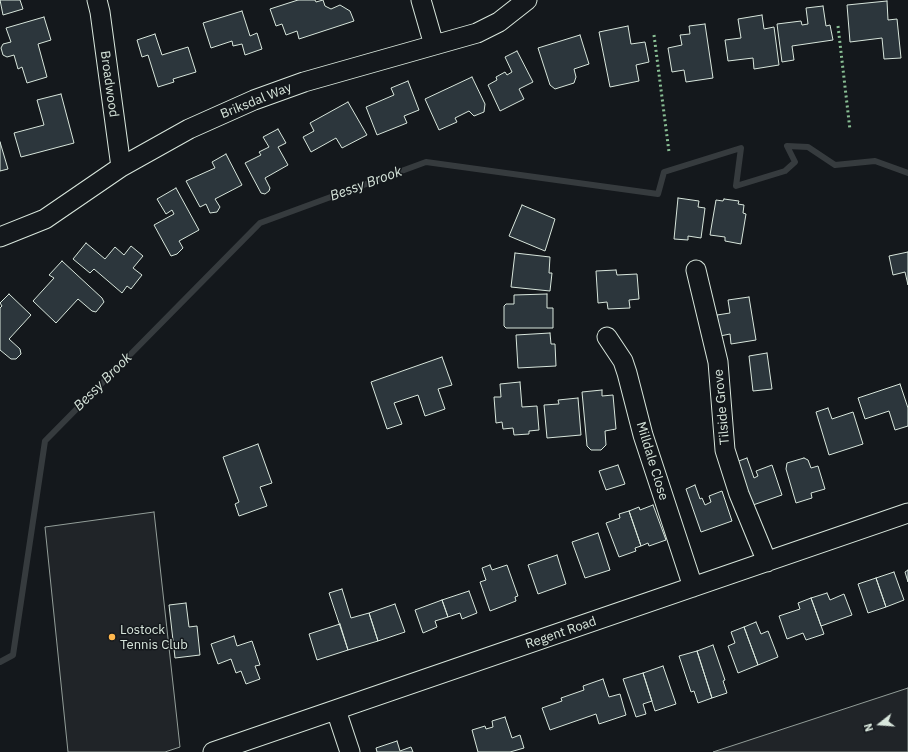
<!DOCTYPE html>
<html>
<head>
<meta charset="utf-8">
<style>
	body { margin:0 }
	#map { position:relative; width:908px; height:752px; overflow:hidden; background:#14181c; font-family:"IBM Plex Sans",sans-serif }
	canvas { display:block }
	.north { position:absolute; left:860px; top:704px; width:40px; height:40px; -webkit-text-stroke:3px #14181c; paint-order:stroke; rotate:253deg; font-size:11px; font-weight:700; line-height:16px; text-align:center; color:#d8e6dc }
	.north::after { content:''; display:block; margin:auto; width:14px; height:18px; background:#d8e6dc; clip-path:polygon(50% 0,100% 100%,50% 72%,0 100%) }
</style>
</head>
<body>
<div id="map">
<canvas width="908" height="752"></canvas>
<div class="north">N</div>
</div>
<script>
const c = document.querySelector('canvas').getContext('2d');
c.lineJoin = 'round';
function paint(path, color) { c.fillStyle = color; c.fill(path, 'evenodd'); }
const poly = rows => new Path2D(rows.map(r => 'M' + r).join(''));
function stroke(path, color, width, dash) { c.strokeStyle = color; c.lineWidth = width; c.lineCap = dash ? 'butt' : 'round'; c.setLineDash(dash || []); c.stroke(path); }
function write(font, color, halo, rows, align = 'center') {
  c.font = font + ' "IBM Plex Sans",sans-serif'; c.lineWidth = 3; c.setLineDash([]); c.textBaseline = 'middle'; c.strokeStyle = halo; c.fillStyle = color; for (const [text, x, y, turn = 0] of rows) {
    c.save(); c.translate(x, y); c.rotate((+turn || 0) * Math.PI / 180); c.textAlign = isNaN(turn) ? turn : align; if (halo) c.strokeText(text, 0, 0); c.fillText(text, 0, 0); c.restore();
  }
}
const green = poly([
	[154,512,180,747,165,752,68,752,45,527,154,512],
	[908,688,908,752,713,752,908,688]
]);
const stream = poly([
	[0,662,13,655,45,441,260,223,426,162,658,194,664,172,741,148,736,186,785,171,795,162,787,146,808,147,835,165,875,161,908,173]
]);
const building = poly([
	[0,0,20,0,23,9,3,15,0,0],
	[298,0,315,0,316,2,323,0,325,6,331,9,340,5,350,11,354,21,299,39,297,31,286,35,282,24,276,26,270,9,298,0],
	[887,1,888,20,897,19,901,58,884,59,882,38,850,42,847,5,887,1],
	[823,6,826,26,830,25,833,40,792,46,794,60,782,62,777,24,801,21,802,25,808,24,806,8,823,6],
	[242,11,250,36,257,33,262,49,245,55,242,44,233,46,232,41,211,48,203,23,242,11],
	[762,15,764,29,774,27,779,65,754,69,753,58,728,61,725,40,741,38,738,19,762,15],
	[44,17,51,40,38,44,47,77,27,83,22,67,18,69,14,55,7,57,3,55,1,48,3,44,11,42,6,28,44,17],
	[705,24,713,78,686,82,684,70,672,72,668,48,682,45,680,35,690,34,689,26,705,24],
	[628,26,631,44,645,42,649,62,636,65,639,81,610,87,599,32,628,26],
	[155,34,162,55,188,47,196,72,173,79,174,82,158,87,148,55,142,57,137,40,155,34],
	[580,35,589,64,574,69,576,77,574,83,555,89,550,85,538,48,580,35],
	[517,51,533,82,519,89,524,99,500,111,488,85,497,80,496,77,505,72,507,75,512,72,505,57,517,51],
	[472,77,485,104,484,112,474,116,469,111,455,118,457,122,439,130,425,99,472,77],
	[408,81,419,110,404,116,407,123,377,135,366,107,394,95,391,88,408,81],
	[61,94,74,143,21,157,14,133,44,125,37,100,61,94],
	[348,102,367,135,342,148,336,138,311,152,303,137,314,131,310,123,348,102],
	[278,129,286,143,278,147,288,165,265,178,270,188,269,191,265,194,261,193,245,163,261,155,259,152,269,147,263,137,278,129],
	[0,142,8,169,0,171,0,142],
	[226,154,242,185,215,199,220,207,217,212,210,213,206,204,200,207,186,181,215,168,212,162,226,154],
	[176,188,199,230,179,241,183,248,177,254,171,256,154,225,174,214,172,210,166,214,157,199,176,188],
	[678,198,699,201,698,207,705,208,701,238,688,236,688,240,674,239,678,198],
	[724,199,739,201,738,204,744,205,743,213,746,214,741,244,725,241,725,237,710,235,716,200,723,201,724,199],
	[522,205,555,219,545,251,509,236,522,205],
	[86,243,105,259,115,247,124,255,131,246,143,256,133,268,142,275,131,289,127,286,122,293,94,269,90,273,73,259,86,243],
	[908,252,908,285,905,272,893,275,889,256,908,252],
	[515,253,550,257,549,273,552,273,550,291,511,287,515,253],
	[62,261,102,298,104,302,96,312,92,311,78,299,56,323,33,301,54,278,49,275,62,261],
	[616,270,617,275,637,274,639,299,629,300,630,308,608,309,607,302,598,303,596,271,616,270],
	[9,294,31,315,9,339,20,349,21,354,16,359,11,359,0,350,0,308,2,306,0,303,9,294],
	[547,294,547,308,553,308,553,328,506,328,504,326,504,306,506,304,514,304,514,295,547,294],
	[749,297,756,340,731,344,730,334,720,336,717,315,730,313,728,300,749,297],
	[550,333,551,344,555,344,556,366,518,368,516,335,550,333],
	[767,353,772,389,753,391,749,356,767,353],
	[442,357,452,385,438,389,445,409,425,416,418,395,394,403,402,424,387,429,371,382,442,357],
	[520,382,522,407,537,406,539,430,529,431,529,434,514,435,513,428,503,429,502,422,496,423,494,397,501,397,500,384,520,382],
	[900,384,908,408,908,426,895,430,889,411,865,419,858,398,900,384],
	[602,390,602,396,613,395,616,429,605,431,606,445,601,450,591,450,587,446,582,392,602,390],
	[578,398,581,435,547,438,544,405,559,404,558,400,578,398],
	[828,408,832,419,853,412,863,444,829,455,816,412,828,408],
	[258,444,272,483,260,487,267,506,239,516,235,504,239,502,223,457,258,444],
	[747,458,754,478,758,476,756,471,772,465,782,495,753,505,736,462,747,458],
	[804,458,808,460,811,468,818,466,825,489,811,493,812,498,796,503,786,469,787,463,804,458],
	[618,465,625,484,606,490,599,471,618,465],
	[695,485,700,499,702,498,705,505,711,502,709,496,722,491,732,521,701,532,686,489,695,485],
	[653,505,666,540,649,546,648,543,641,546,629,511,639,507,640,510,653,505],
	[629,511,641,546,635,548,636,551,619,557,606,523,620,518,619,514,629,511],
	[598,533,610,570,585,578,572,542,598,533],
	[557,555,566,584,538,594,528,565,557,555],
	[490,565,492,570,507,565,518,596,515,597,516,601,490,611,480,582,486,580,482,568,490,565],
	[908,570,908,582,905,572,908,570],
	[894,572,904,600,886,607,876,578,894,572],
	[876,578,886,607,868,613,858,584,876,578],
	[342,589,351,618,369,613,378,641,348,650,329,593,342,589],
	[469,591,477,613,462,619,460,613,448,617,442,600,469,591],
	[827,593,830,600,844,594,852,615,821,626,811,598,827,593],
	[811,598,824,634,806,640,803,633,787,639,779,616,800,609,798,603,811,598],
	[442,600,448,617,435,621,437,627,423,633,415,610,442,600],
	[186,603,189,627,197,626,200,655,175,658,169,605,186,603],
	[395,604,405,632,378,641,369,613,395,604],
	[756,622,761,634,768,631,778,657,758,665,744,627,756,622],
	[340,624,348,650,317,660,309,634,340,624],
	[744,627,758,665,738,673,728,646,735,643,731,632,744,627],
	[234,636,237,646,252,641,260,665,255,666,260,679,246,684,241,671,236,673,231,659,218,664,211,644,234,636],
	[713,645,725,680,723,681,727,693,712,698,697,651,713,645],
	[697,651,712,698,698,703,694,691,691,692,679,656,697,651],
	[663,666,676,704,655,711,643,673,663,666],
	[643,673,652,701,643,704,646,714,636,717,623,679,643,673],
	[603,679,609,697,620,694,626,715,599,724,596,714,550,730,542,708,562,701,561,698,584,690,583,686,603,679],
	[505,717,512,738,520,735,524,748,510,752,478,752,472,730,485,726,486,729,493,727,492,721,505,717],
	[397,741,400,751,411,747,413,752,377,752,376,748,397,741]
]);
const minor = poly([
	[97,0,100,12,121,167],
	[421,0,434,45],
	[0,237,45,219,121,167,189,129,254,100,304,82,477,33,499,22,527,0],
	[696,270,718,362,725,450,739,494,767,562],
	[607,337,623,361,627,373,643,435,693,587],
	[336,710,350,752],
	[213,752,908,513]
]);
const hedge = poly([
	[838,26,850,130],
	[654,35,669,152]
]);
const markers = [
	[112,637,4,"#ffb74d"]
];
const streetNames = [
	["Broadwood",109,84,82],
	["Briksdal Way",256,101,-22],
	["Tilside Grove",722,407,-95],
	["Milldale Close",652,461,73],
	["Regent Road",561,633,-19]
];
const poiNames = [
	["Lostock",120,630],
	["Tennis Club",120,645]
];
const waterNames = [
	["Bessy Brook",366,184,-20],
	["Bessy Brook",103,382,-45]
];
paint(green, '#202428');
stroke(green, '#939e99', 1);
stroke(stream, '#363b3e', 6);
paint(building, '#2c363c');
stroke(building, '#d8e6dc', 1);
stroke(minor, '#d8e6dc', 21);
stroke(minor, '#14181c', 19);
stroke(hedge, '#8ac095', 3, [2, 3]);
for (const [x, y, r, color] of markers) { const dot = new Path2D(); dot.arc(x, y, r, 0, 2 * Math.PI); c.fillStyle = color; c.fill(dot); stroke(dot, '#14181c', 1.5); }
write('13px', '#d8e6dc', '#14181c', streetNames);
write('13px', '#d8e6dc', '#14181c', poiNames, 'left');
write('italic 14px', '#d8e6dc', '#14181c', waterNames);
</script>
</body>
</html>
